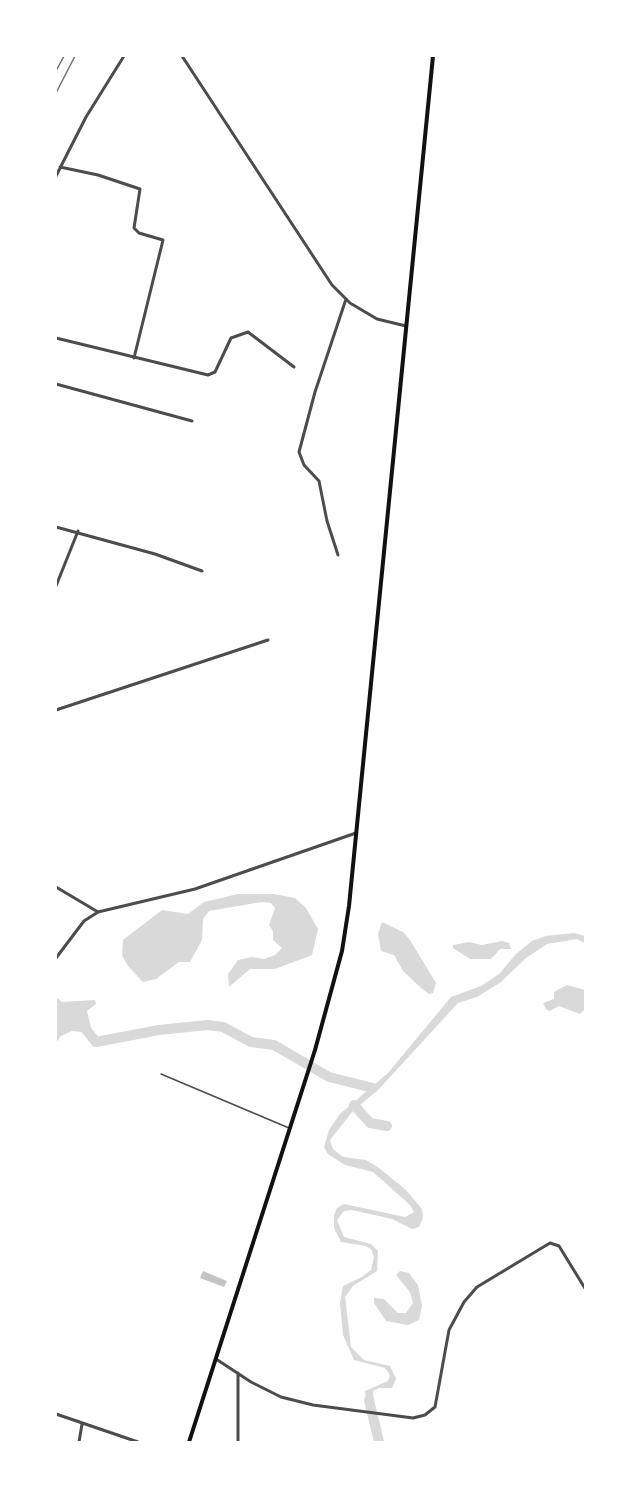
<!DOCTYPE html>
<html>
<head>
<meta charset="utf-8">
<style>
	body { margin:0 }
	#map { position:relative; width:641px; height:1498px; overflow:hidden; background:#fff; font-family:"Golos Text",sans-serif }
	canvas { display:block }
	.frame { position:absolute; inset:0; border:57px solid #fff; pointer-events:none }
</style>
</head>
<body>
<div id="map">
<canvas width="641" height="1498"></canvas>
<div class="frame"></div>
</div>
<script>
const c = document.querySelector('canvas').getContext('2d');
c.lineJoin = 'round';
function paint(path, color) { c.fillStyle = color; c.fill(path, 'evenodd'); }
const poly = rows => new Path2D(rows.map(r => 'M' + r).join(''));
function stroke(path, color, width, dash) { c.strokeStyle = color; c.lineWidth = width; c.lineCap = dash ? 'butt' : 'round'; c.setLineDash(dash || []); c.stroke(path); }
const water = poly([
	[238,894,274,894,295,898,306,908,318,929,312,955,275,969,250,969,229,987,228,974,238,960,252,957,264,959,275,955,282,948,273,940,273,931,269,925,275,908,271,903,262,902,209,911,203,919,202,940,190,962,179,962,156,979,143,982,128,966,122,955,123,940,162,910,188,914,204,902],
	[382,922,403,932,410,940,436,983,433,993,429,994,421,988,403,971,394,955,381,951,378,934],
	[574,933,585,936,585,943,577,939,547,944,526,958,501,982,477,997,458,1003,379,1089,353,1111,330,1140,333,1149,343,1157,366,1160,379,1168,405,1189,422,1209,423,1218,419,1227,412,1229,392,1219,352,1210,344,1211,337,1220,344,1237,371,1244,378,1251,377,1271,353,1286,345,1297,351,1347,364,1360,390,1366,396,1379,392,1388,379,1388,373,1391,374,1410,367,1408,365,1391,388,1381,390,1375,385,1368,354,1360,343,1335,340,1303,343,1286,362,1277,371,1270,374,1257,371,1249,366,1246,341,1242,334,1228,334,1215,337,1208,344,1204,405,1217,414,1212,410,1205,373,1172,345,1165,328,1154,324,1147,329,1130,340,1114,388,1073,451,997,481,986,499,974,516,954,532,941,546,936],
	[502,941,509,943,511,949,500,949,491,959,470,959,453,948,453,945,469,942,482,945],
	[567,985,585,990,585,1009,580,1014,559,1006,549,1011,546,1009,543,1003,554,999,554,992],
	[56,997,62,1002,95,1000,96,1004,87,1011,93,1036,89,1038,82,1032,72,1031,61,1036,56,1043],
	[400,1271,409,1273,418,1285,422,1306,419,1320,408,1325,386,1321,374,1303,374,1298,384,1299,398,1313,406,1313,413,1303,410,1292,396,1275]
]);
const river = poly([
	[83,1026,96,1042,159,1030,207,1025,223,1027,251,1042,274,1045,329,1077,373,1088],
	[354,1105,370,1123,387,1126],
	[369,1400,379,1442]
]);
const building = poly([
	[203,1271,227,1281,224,1287,200,1278]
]);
const service = poly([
	[161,1074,289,1128]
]);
const minor = poly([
	[182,56,332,285,350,303,377,319,406,326],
	[60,167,98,175,140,189,134,228,139,233,163,240,134,358],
	[56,176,86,117,124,56],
	[56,338,208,375,215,372,231,338,248,332,294,367],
	[56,384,192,421],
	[56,527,155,554,202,571],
	[338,555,327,521,319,481,304,465,299,452,315,392,346,299],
	[56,586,78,531],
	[56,710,268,640],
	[56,887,98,912],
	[56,958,84,921,98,912,195,889,356,833],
	[216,1359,251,1382,281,1397,313,1405,413,1418,425,1415,435,1407,449,1330,464,1302,477,1287,550,1243,559,1246,586,1290],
	[238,1373,238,1442],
	[56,1414,138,1442],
	[79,1442,82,1424]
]);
const secondary = poly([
	[189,1442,315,1050,342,951,349,906,433,56]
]);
const rail = poly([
	[56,71,64,56],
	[56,93,75,56]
]);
paint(water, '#d9d9d9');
stroke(river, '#d9d9d9', 10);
paint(building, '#c4c4c4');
stroke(service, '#4c4c4c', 1.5);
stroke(minor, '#4c4c4c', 3);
stroke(secondary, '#111', 4);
stroke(rail, '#707070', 1.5);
</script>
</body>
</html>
